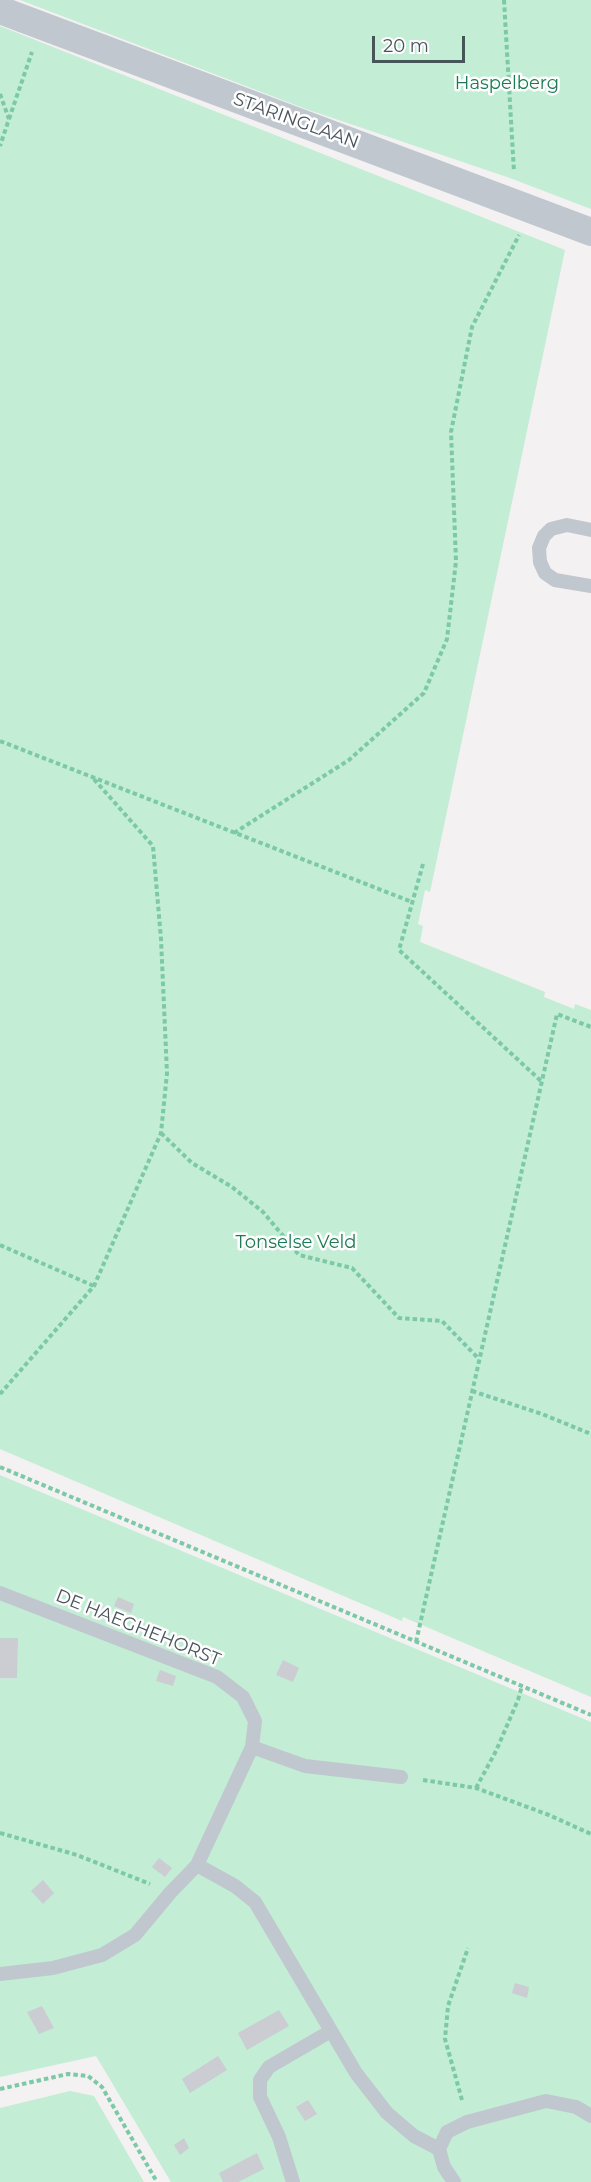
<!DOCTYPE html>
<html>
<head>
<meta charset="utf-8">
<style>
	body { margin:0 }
	#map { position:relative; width:591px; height:2182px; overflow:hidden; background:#f3f1f1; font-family:Montserrat,sans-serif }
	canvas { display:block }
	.scale { position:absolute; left:372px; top:36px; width:93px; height:27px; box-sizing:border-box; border:3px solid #4a535d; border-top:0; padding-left:8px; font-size:18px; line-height:21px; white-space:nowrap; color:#4a535d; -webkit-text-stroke:4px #fff; paint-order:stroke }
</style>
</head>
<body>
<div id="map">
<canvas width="591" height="2182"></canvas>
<div class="scale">20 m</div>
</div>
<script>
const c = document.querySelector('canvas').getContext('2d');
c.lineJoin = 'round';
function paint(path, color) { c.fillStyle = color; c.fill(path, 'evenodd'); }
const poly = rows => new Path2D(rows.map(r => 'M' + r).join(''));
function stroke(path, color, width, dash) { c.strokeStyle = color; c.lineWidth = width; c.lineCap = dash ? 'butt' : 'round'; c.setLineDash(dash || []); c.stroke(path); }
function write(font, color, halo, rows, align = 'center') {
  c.font = font + ' Montserrat,sans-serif'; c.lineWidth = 5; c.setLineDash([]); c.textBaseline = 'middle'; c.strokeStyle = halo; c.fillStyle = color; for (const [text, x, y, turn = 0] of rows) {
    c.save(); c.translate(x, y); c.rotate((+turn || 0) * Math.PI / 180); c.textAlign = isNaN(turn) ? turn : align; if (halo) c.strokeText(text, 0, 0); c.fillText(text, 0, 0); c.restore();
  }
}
const green = poly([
	[20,0,591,0,591,209,510,178,306,109],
	[0,26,565,250,430,892,425,890,418,924,423,926,420,942,545,992,544,997,574,1009,575,1004,591,1010,591,1697,403,1617,402,1621,0,1449],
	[0,1475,591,1722,591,2182,171,2182,96,2056,0,2077],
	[70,2091,94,2096,144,2182,0,2182,0,2108]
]);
const building = poly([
	[118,1597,134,1604,131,1613,114,1606],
	[0,1638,18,1638,17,1678,0,1678],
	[283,1660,299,1668,293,1682,276,1675],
	[160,1670,176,1676,173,1686,156,1681],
	[159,1858,172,1868,165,1877,152,1867],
	[43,1880,54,1893,43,1904,31,1891],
	[515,1983,529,1987,527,1998,512,1993],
	[42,2006,54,2028,39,2034,27,2012],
	[279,2010,289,2026,247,2050,238,2033],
	[218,2056,227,2070,190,2093,182,2079],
	[308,2100,317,2114,305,2121,296,2107],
	[184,2138,189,2148,180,2155,174,2145],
	[257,2153,264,2169,238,2182,223,2182,219,2173]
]);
const path = poly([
	[504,0,514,172],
	[0,94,9,119,0,146],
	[9,119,32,52],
	[0,741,412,902],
	[234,833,349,760,424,693,447,639,456,561,451,432,472,327,519,235],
	[423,864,399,950,541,1081],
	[161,1133,192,1163,232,1187,263,1212,299,1255,352,1268,399,1318,442,1321,478,1358],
	[0,1245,94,1286],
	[472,1391,542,1414,591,1434],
	[0,1394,94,1286,161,1133,167,1073,161,939,153,846,92,777],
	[0,1467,591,1715],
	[416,1642,557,1014,591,1027],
	[423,1780,476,1788,549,1815,591,1834],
	[476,1788,496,1751,518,1700,522,1686],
	[0,1833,77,1855,150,1884],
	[0,2089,68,2074,88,2076,102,2087,157,2182],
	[462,2100,445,2039,448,2006,468,1948]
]);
const service = poly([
	[591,530,567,525,551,529,544,536,539,548,540,562,545,573,555,580,591,586],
	[0,1593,217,1677,243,1697,255,1721,252,1747,197,1865],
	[252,1747,305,1766,401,1777],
	[0,1974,53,1968,102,1955,135,1935,170,1893,197,1865,235,1886,255,1902,356,2073,387,2113,414,2136,439,2149],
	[293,2182,279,2137,260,2097,260,2080,269,2067,331,2031],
	[454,2182,444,2167,439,2149,447,2132,467,2122,546,2101,576,2107,591,2116]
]);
const minor = poly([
	[0,10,591,232]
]);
const parkNames = [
	["Haspelberg",507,84],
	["Tonselse Veld",296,1243]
];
const streetNames = [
	["STARINGLAAN",296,121,20],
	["DE HAEGHEHORST",138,1628,22]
];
paint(green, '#c3edd5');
paint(building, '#cbcdd3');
stroke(path, '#7cc9a7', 4, [4.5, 3]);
stroke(service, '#c0c7ce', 14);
stroke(minor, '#c0c7ce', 28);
write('18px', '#1d7b51', '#fff', parkNames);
write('18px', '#4a535d', '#fff', streetNames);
</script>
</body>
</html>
